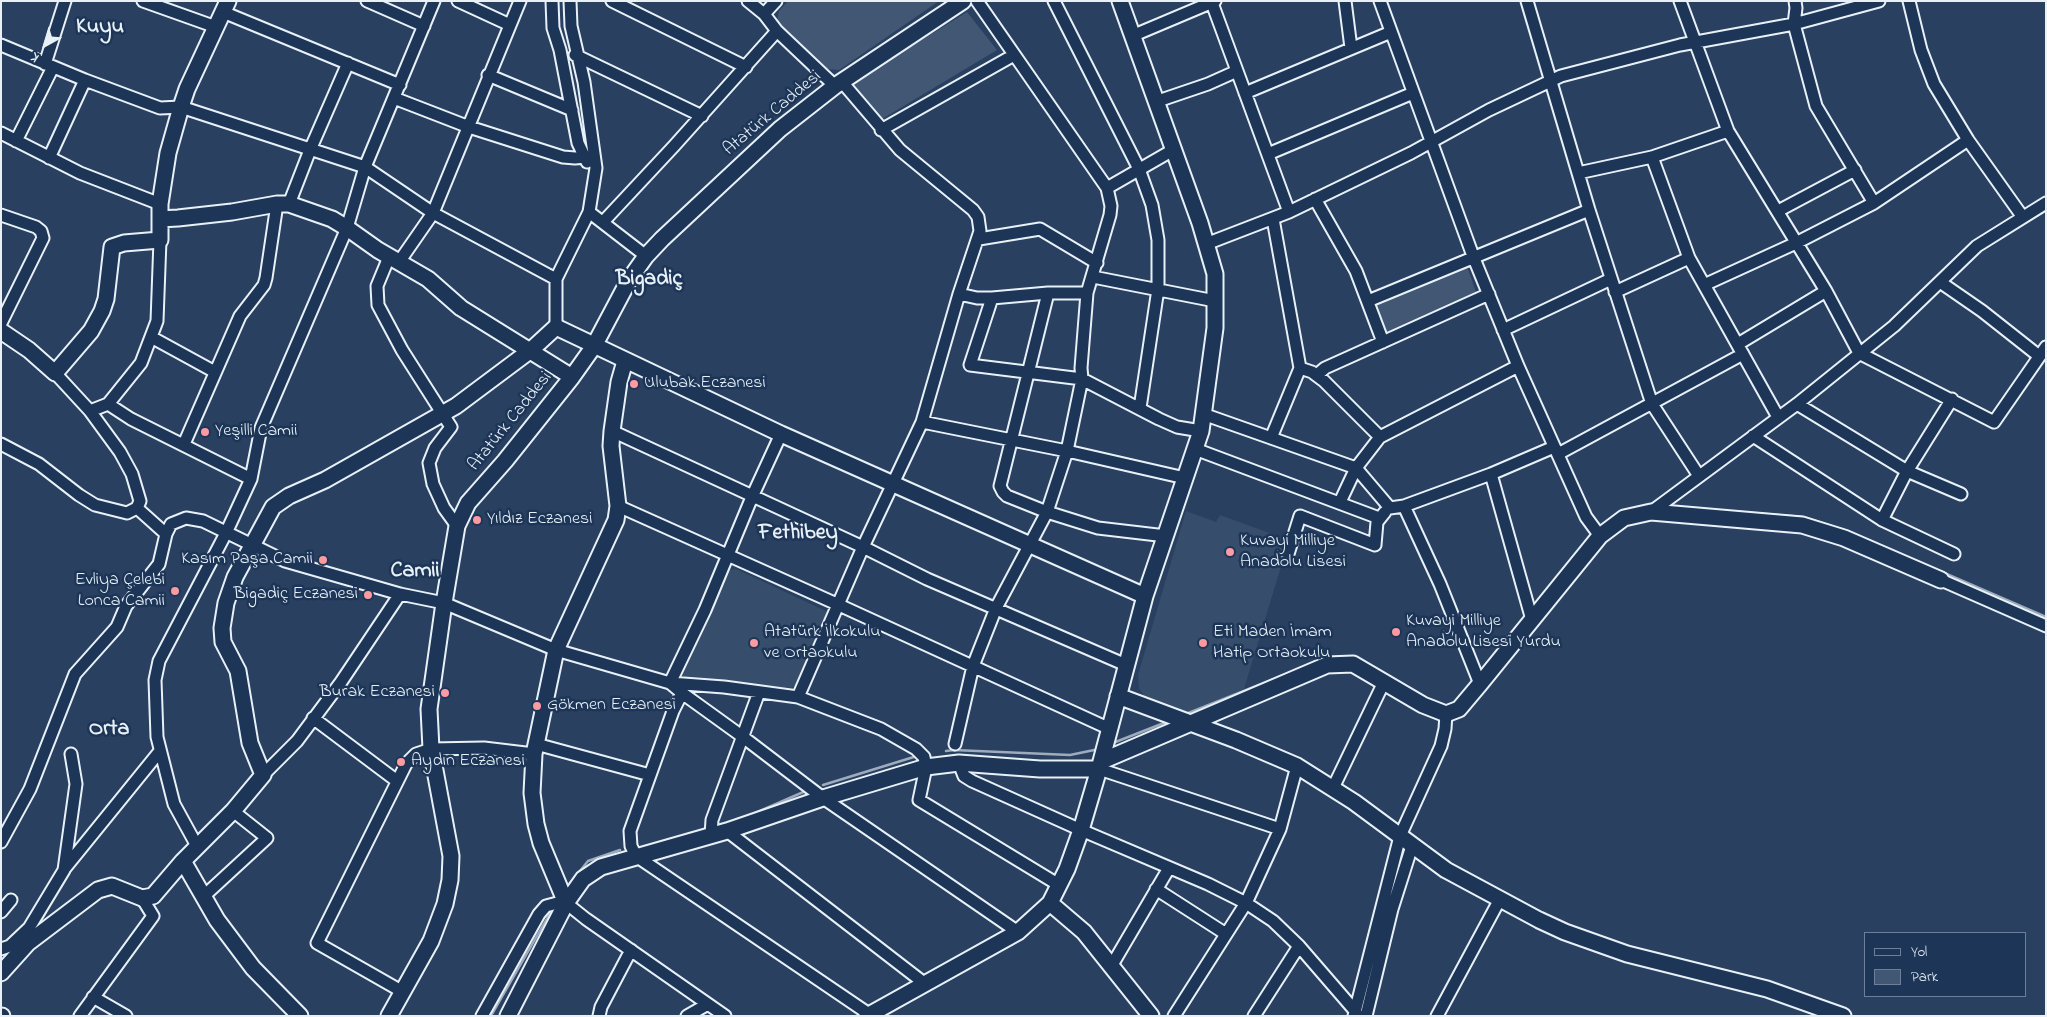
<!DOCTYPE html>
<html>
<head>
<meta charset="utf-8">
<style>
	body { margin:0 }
	#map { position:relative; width:2047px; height:1017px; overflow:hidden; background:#294061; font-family:"Indie Flower",sans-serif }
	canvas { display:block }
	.frame { position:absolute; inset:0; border:2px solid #e8f1f8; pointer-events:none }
	.legend { position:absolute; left:1864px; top:932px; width:162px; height:65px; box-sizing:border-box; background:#1d3557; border:1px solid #6e8097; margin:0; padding:6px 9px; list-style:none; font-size:15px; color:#e8f1f8 }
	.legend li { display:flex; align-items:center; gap:10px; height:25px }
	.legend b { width:25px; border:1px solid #6e8097 }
	.north { position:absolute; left:20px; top:20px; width:50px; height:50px; -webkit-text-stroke:4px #1d3557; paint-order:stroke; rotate:219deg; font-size:14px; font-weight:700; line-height:20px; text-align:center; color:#e8f1f8 }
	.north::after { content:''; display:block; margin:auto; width:18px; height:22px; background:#e8f1f8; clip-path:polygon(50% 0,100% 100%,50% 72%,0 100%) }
</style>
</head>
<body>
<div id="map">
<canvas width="2047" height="1017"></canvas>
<div class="frame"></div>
<ul class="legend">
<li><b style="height:6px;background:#1d3557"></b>Yol</li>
<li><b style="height:14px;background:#415774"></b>Park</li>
</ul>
<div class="north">K</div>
</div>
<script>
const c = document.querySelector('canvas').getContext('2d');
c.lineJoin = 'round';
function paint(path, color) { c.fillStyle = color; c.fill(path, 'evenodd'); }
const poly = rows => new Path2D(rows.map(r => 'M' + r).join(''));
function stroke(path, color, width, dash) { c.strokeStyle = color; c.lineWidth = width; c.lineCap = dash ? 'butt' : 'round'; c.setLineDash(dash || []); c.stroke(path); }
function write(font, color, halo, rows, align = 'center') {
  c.font = font + ' "Indie Flower",sans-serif'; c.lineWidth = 5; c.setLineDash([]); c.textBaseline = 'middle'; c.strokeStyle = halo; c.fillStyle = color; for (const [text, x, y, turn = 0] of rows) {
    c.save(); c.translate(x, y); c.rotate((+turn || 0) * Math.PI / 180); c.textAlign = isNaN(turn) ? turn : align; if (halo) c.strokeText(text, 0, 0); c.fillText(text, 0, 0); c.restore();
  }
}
const built = poly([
	[1186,511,1216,522,1220,515,1289,540,1244,689,1186,715,1144,696,1139,688,1138,675],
	[736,569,828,612,796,684,792,688,684,678,679,673,727,571]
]);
const green = poly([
	[788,1,939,1,839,70,827,69,777,22,779,11],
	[967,12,997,50,882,119,875,114,855,91,854,82],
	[1467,266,1477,295,1384,335,1373,304]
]);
const stream = poly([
	[1688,508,1804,517,1847,531,1893,551],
	[1942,572,2046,617],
	[1447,706,1454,703,1467,688],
	[1186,714,1329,657],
	[1113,743,1169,721],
	[946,751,954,750,1070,755,1099,749],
	[823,785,917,756],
	[753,814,808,790],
	[567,887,588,861,620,850],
	[491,1016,553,908]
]);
const street = poly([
	[143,1,216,27],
	[367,1,424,26],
	[458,1,510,25],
	[552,1,553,28,560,50,578,143,587,162],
	[570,1,571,26,584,82,596,168,589,212,646,256],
	[612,1,746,67],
	[748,1,764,14,777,31,835,86],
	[1054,1,1139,169,1152,205,1158,240,1158,289,1140,408],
	[1345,1,1351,48],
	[1380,1,1473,256,1518,366,1586,517,1600,536],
	[1527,1,1589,210,1652,404,1699,476],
	[1680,1,1728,131,1826,291,1859,353,1994,422,2046,347],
	[1795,1,1796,8,1794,24,1816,106,1874,203],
	[1909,1,1921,50,1934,84,1968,140,2022,216],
	[1212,3,1289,212],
	[223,12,400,85],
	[764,14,776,1],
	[1132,36,1215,1],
	[1,45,85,80,160,108,181,107,365,167,433,213,556,279],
	[575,55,702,116],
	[45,64,65,1],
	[488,75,572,110],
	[1245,93,1391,32],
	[394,98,469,127,563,157,575,158,584,157],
	[1155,102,1208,84,1237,71],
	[881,130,1014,55],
	[1,133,80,173,160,204],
	[16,141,53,67],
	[1268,154,1413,93],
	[1652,157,1689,258,1778,417],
	[49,158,85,80],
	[1578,173,1652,157,1728,131],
	[1107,188,1173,150],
	[1315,199,1356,271,1383,342],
	[289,204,310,150,348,63],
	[1778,211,1855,170],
	[1,215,36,227,41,231,43,238,1,323],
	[603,222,674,146,777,31],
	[979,239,1040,229,1097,263],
	[1206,244,1289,212,1411,153,1489,110,1561,76,1680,45,1794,24,1879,1],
	[389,257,377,286,378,305,402,350,451,427,435,448,429,463,433,484,444,508,457,526],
	[399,262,433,213,520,1],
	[1093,277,1215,301],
	[1940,282,1982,311,2039,356],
	[1704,285,1796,243,1874,203,1968,140],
	[1615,292,1689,258],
	[1048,293,1000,486,1003,492,1007,496,1047,512,1098,528,1166,536],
	[1087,293,1081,368,1082,379,1159,419,1177,427,1201,431],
	[959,294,977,298,992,298,1048,293,1087,293,1110,215,1111,206,1107,188,977,1],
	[1368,301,1589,210],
	[556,327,556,279,589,212],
	[1503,330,1611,279],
	[151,337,215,372],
	[1738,344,1826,291],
	[1300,368,1312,372,1324,381,1380,437,1356,468,1340,502],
	[1317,375,1325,368,1489,294],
	[108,404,141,363,157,321,160,240],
	[1797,404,1907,471,1961,494],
	[90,411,108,404,131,419,251,479],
	[1203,414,1356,468,1390,508,1404,506,1491,474,1554,447],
	[922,422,1067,451,1185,478],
	[612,431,863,547,927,579,1126,665],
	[781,434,752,497,705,610,670,683,682,693,743,737,823,798,1018,932],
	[1753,436,1882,520,1954,554],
	[1380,437,1518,366],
	[1271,438,1300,368,1273,219],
	[1,444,39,464,79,495,95,505,127,513,137,508,140,501,132,474,120,452,90,411,55,373],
	[184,444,240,316,264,285,266,278,277,204],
	[1195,449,1379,518],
	[1558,454,1743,354],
	[1491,474,1532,620],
	[618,506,839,605,1110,729],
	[1404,506,1440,584,1480,684],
	[137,508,166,534],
	[1651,512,1797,404,1894,326,1977,246,2046,203],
	[1882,520,1907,471,1952,399],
	[1288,554,1300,516,1375,545,1377,522,1385,512],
	[1941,580,2046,626],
	[682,693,673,711,630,831,631,846,636,856,869,1014],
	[798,697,863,547,922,422,959,294,980,231,978,217,973,210,900,150,842,82],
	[313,718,397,781],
	[536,744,650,775],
	[955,744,973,666,996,608,1047,512,1067,451,1082,379,970,365,992,298],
	[959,763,964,776,972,781,1081,830,1208,884,1246,903,1273,921,1299,946,1356,1012],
	[1099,769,1280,829],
	[263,775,297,741,341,682,400,594],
	[1333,788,1384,682],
	[727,831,924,983],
	[711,835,712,820,759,692],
	[1,842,30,789,75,674,117,627,126,606,159,564,166,534,171,524,186,518,203,521,285,561,400,594,444,603,556,650,670,683,724,687,798,697,881,729,916,749,924,757,926,767,919,800,1059,885],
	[197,846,174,804,157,737,155,680,159,661,226,533,251,479,261,428,347,228,365,167,434,1],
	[65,868,160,751],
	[1156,889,1226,934],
	[204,896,267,838,233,811],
	[1,912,11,900],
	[1,949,10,946,29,928,64,870,76,784,71,754],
	[1112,965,1169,868],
	[403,992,317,943,406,764,416,754,431,749,484,748,534,754],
	[93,997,126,1016],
	[80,1016,153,916,142,898],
	[482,1016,539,914,546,906,561,902,566,903,586,919,725,1016],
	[599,1016,601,1007,631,950],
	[687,1016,708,1004],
	[1174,1016,1246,903,1280,829,1297,766],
	[1254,1016,1299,946],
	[1354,1016,1400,836,1441,746,1445,729,1446,714],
	[1366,1016,1392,909,1412,846],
	[1437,1016,1500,899]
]);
const secondary = poly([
	[160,219,160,204,168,153,181,107,187,89,228,1],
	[1,331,29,350,55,373,91,331,102,311,106,299,112,247,124,243,160,240,160,219,178,218,232,212,277,204,289,204,332,219,347,228,378,250,428,279,461,308,572,377],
	[1118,696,1236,740,1297,766,1354,802,1446,870,1539,920,1565,932,1627,954,1767,989,1843,1016],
	[1102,761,1327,665,1353,664,1423,705,1446,714,1459,709,1480,684,1600,536,1624,518,1651,512,1802,525,1844,538,1941,580],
	[183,861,217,920,253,968,300,1016],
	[566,903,583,879,601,867,727,831,823,798,926,767,959,763,1040,769,1099,769],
	[1050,903,1084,932,1151,1016],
	[1,973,28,943,98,890,112,886,142,898,153,896,183,861,233,811,263,775,250,743,238,671,223,642,222,628,226,603,235,577,273,507,289,496,325,480,456,406,531,350,556,327,781,434,1145,596],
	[1,1016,2,1016],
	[389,1016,431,941,445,904,450,880,451,856,431,749,429,709,444,603,457,526,468,503,505,461,572,377,594,346,629,280,646,256,662,239,780,129,835,86,963,1],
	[508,1016,566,903,541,843,536,824,532,793,534,754,556,650,616,520,618,506,611,446,612,431,619,382,625,361],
	[867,1016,1018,932,1050,903,1067,869,1081,830,1099,769,1145,596,1201,431,1215,328,1215,274,1200,223,1120,1]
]);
const markers = [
	[634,384,5,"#ff9aa2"],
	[205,432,5,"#ff9aa2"],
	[477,520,5,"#ff9aa2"],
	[1230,552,5,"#ff9aa2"],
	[323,560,5,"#ff9aa2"],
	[175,591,5,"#ff9aa2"],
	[368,595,5,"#ff9aa2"],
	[1396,632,5,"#ff9aa2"],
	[754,643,5,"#ff9aa2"],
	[1203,643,5,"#ff9aa2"],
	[445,693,5,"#ff9aa2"],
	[537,706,5,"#ff9aa2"],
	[401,762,5,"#ff9aa2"]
];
const streetNames = [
	["Atatürk Caddesi",773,114,-40],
	["Atatürk Caddesi",511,422,-51]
];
const poiNames = [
	["Ulubak Eczanesi",644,384],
	["Yeşilli Camii",215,432],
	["Yıldız Eczanesi",487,520],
	["Kuvayi Milliye",1240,542],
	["Anadolu Lisesi",1240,563],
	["Kasım Paşa Camii",313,560,"right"],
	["Evliya Çelebi",165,581,"right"],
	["Lonca Camii",165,602,"right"],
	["Bigadiç Eczanesi",358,595,"right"],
	["Kuvayi Milliye",1406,622],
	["Anadolu Lisesi Yurdu",1406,643],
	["Atatürk İlkokulu",764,633],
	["ve Ortaokulu",764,654],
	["Eti Maden İmam",1213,633],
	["Hatip Ortaokulu",1213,654],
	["Burak Eczanesi",435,693,"right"],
	["Gökmen Eczanesi",547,706],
	["Aydın Eczanesi",411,762]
];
const districtNames = [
	["Kuyu",100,28],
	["Bigadiç",649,280],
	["Fethibey",798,534],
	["Camii",415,572],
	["Orta",109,730]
];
paint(built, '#364d6b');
paint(green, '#415774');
stroke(stream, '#9dabbd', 2.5);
stroke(street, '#e8f1f8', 15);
stroke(secondary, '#e8f1f8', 19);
stroke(street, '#1d3557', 11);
stroke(secondary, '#1d3557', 15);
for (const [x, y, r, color] of markers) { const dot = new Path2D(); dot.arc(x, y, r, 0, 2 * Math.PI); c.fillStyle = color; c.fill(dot); stroke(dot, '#1d3557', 2); }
write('18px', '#e8f1f8', '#1d3557', streetNames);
write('18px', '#e8f1f8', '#1d3557', poiNames, 'left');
write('bold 22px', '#e8f1f8', '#1d3557', districtNames);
</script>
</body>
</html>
